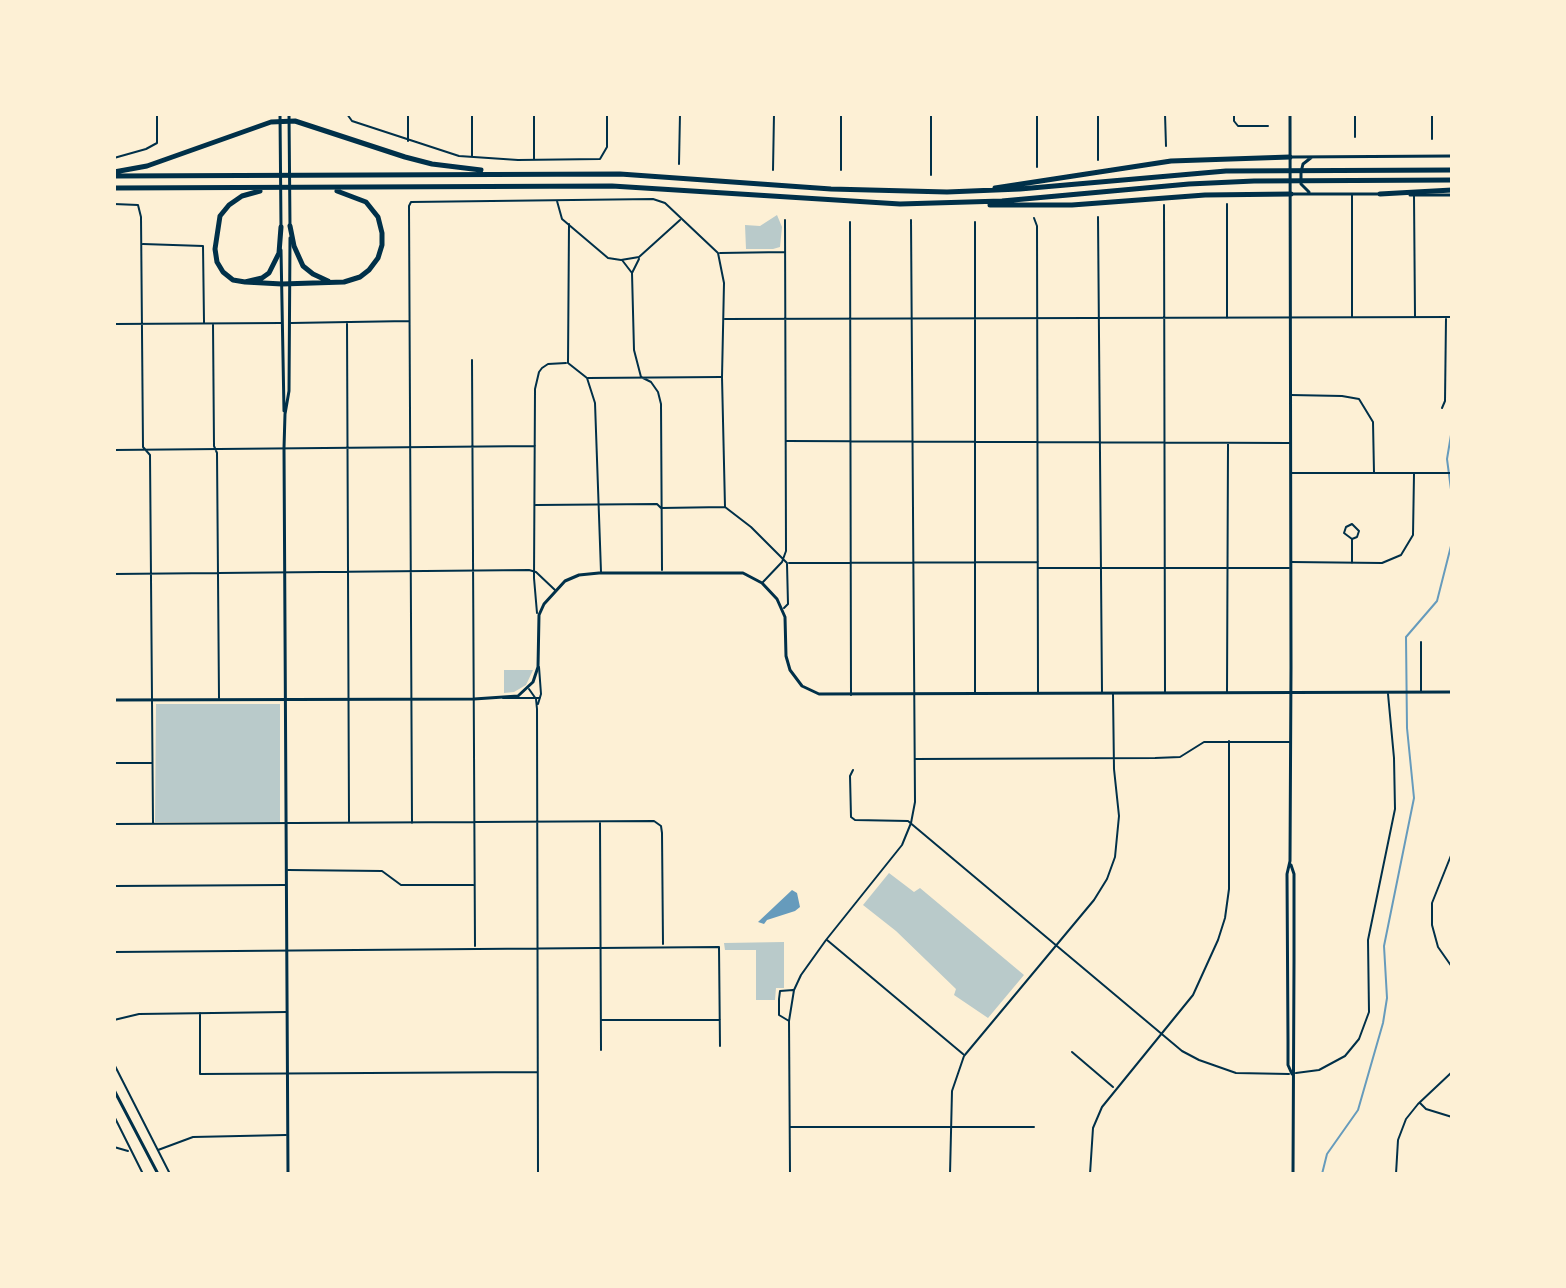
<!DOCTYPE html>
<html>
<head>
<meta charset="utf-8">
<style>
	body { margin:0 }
	#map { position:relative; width:1566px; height:1288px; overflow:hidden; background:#fdf0d5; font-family:Rubik,sans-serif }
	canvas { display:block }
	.frame { position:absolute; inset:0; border:116px solid #fdf0d5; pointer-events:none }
</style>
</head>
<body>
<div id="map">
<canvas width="1566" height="1288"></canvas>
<div class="frame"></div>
</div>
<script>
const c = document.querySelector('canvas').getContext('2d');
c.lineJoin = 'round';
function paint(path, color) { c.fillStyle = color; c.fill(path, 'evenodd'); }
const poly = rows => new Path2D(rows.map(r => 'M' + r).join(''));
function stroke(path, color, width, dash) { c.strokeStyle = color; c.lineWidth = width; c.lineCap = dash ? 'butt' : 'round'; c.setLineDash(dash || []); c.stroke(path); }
const green = poly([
	[777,215,782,227,780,247,773,249,746,249,745,225,760,226],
	[504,670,533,670,526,685,514,692,504,693],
	[156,704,280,704,280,822,155,822],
	[889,873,914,892,920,888,1024,975,988,1018,954,995,956,989,896,931,863,905],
	[784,942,784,988,776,988,775,1000,756,1000,756,950,725,950,724,943]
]);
const water = poly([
	[792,890,797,893,800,907,795,911,767,920,764,924,758,922]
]);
const stream = poly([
	[1452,429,1447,459,1452,497],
	[1322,1174,1327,1154,1358,1110,1383,1023,1387,998,1384,946,1414,798,1407,728,1406,637,1437,601,1452,542]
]);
const minor = poly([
	[347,114,352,121,459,156,518,160,600,159,607,147,607,114],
	[472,114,472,157],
	[534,114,534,160],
	[841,114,841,170],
	[931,114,931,175],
	[1037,114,1037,167],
	[1098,114,1098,160],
	[1165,114,1166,146],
	[1234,114,1234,121,1238,126,1268,126],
	[1355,114,1355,137],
	[1432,114,1432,139],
	[408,141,408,114],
	[114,158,146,149,157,143,157,114],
	[679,164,680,114],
	[773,170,774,114],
	[1352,195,1352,316],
	[1414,196,1415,317],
	[557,201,562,219,608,258,621,260,639,257,680,220],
	[114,204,138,205,141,217,143,447,150,455,153,823],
	[1227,204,1227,318],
	[1164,205,1165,692],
	[1098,217,1102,692],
	[1034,218,1037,226,1038,692],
	[850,222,851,695],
	[975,222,975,693],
	[569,224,568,363,587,378,595,403,601,572],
	[143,244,203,246,204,322],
	[720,253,785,252],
	[622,260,632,273,639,259],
	[632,273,634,350,641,377,651,382,658,392,661,404,662,570],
	[725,319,1452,317],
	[347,322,349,821],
	[291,323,409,321],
	[114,324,281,323],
	[213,324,214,446,217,453,219,698],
	[472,360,475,946],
	[588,378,721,377],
	[1291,395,1342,396,1359,399,1373,422,1374,473],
	[1442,408,1445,401,1446,318],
	[787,441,1289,443],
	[114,450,535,446],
	[1291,473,1452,473],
	[536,505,657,504,661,508,725,507,751,527,787,563],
	[1352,539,1357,537,1359,531,1352,524,1346,527,1344,533,1352,539,1352,563],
	[1291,562,1382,563,1401,555,1413,535,1414,474],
	[789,563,1038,562],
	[1039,568,1289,568],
	[114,574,529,570,536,572,555,590],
	[763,582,782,562,786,551,785,220],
	[784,608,788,604,787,564],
	[537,613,534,578,535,389,539,372,542,368,548,364,566,363],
	[529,689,536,699,537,709,538,1174],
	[1421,692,1421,642],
	[1227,693,1228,444],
	[503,698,540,698],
	[538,704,541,694,539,667],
	[916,759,1155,758,1180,757,1204,742,1289,742],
	[114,763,152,763],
	[853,770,850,776,851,817,855,820,908,821,1182,1051,1199,1060,1236,1073,1289,1074],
	[412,823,409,206,411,202,653,199,665,203,718,253,724,283,722,377,725,507],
	[600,823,601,1050],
	[114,824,654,821,661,826,662,833,663,944],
	[1452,853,1432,903,1432,925,1438,947,1452,967],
	[288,870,382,871,401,885,473,885],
	[114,886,285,885],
	[827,940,963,1054],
	[114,952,719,947,720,1046],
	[200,1013,200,1074,537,1072],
	[114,1020,139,1014,287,1012],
	[602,1020,720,1020],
	[789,1021,779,1015,779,999,780,991,793,990],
	[1072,1052,1113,1087],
	[114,1064,170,1174],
	[1296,1073,1319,1070,1345,1056,1359,1039,1369,1012,1368,940,1395,809,1394,758,1388,694],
	[1420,1103,1426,1109,1452,1117],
	[114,1116,143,1174],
	[791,1127,1034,1127],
	[114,1147,128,1151],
	[158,1150,193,1137,286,1135],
	[790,1174,789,1021,794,990,801,975,826,940,902,845,911,823,915,802,911,220],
	[950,1174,952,1091,964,1056,1094,900,1107,879,1115,857,1119,816,1114,769,1113,694],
	[1090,1174,1093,1128,1102,1107,1193,995,1218,940,1225,918,1229,889,1229,741],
	[1396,1174,1398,1140,1406,1119,1418,1104,1452,1072]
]);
const tertiary = poly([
	[114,700,474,699,518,696,533,682,538,667,539,615,544,604,565,581,579,575,599,573,743,573,762,583,777,599,785,617,786,656,790,670,802,686,819,694,1452,692],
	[114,1090,158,1174]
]);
const secondary = poly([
	[280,114,281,227],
	[289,114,290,227],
	[1290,114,1291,667,1290,861,1287,874,1288,1041,1288,1065,1292,1074],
	[1292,157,1452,156],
	[1309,192,1301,184,1301,172,1303,164,1312,157],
	[1291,194,1379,194],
	[1410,195,1452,195],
	[281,250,284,411],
	[1291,865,1294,874,1294,961,1293,1174],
	[288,1174,284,448,285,414,289,391,290,238]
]);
const motorway = poly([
	[114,172,147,166,271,122,295,121,405,157,432,164,481,170],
	[114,176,620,174,831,189,947,192,1020,189,1226,171,1452,170],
	[114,188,612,186,900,204,1002,201,1189,184,1254,181,1452,180],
	[995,188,1171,161,1290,157],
	[260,191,242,196,229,205,220,216,215,249,217,262,223,272,233,280,245,282,262,278,269,273,279,253,281,227],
	[1380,194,1452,190],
	[990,205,1072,205,1205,195,1291,194],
	[290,226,294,246,303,266,313,274,328,281],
	[245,282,282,284,344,282,360,277,369,270,378,258,382,245,382,233,378,217,366,202,337,191]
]);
paint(green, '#b9caca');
paint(water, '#669bbc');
stroke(stream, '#669bbc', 2);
stroke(minor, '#003049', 2);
stroke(tertiary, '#003049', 3);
stroke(secondary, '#003049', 3);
stroke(motorway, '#003049', 5);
</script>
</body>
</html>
